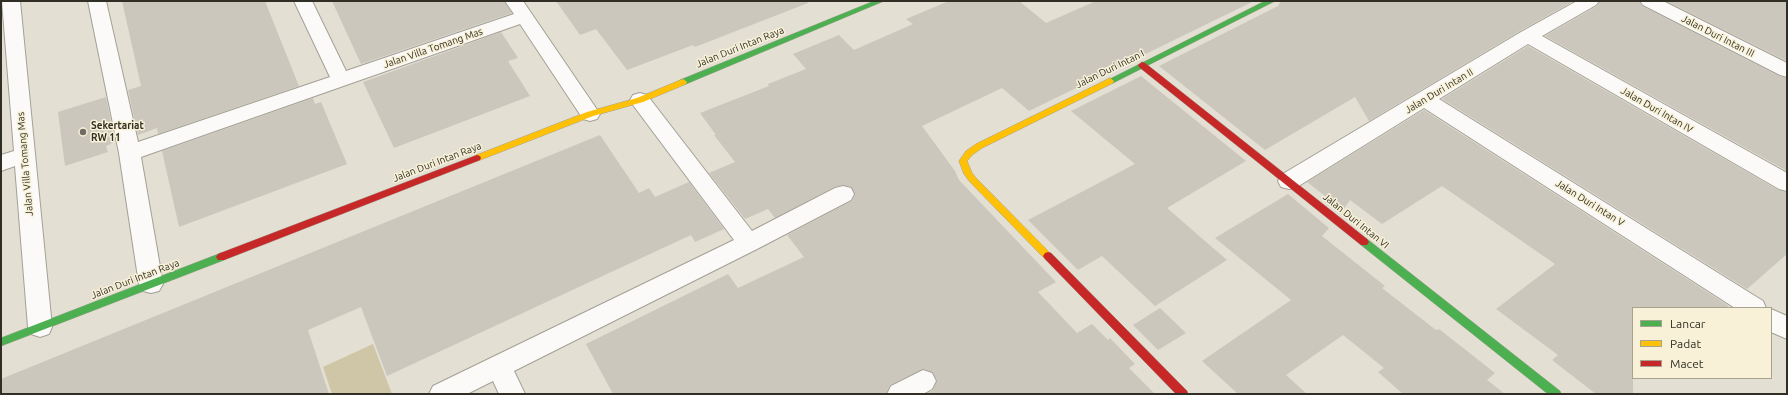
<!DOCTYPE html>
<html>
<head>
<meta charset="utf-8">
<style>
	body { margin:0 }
	#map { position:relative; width:1788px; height:395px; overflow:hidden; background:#e3dfd2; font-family:Ubuntu,sans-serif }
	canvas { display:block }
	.frame { position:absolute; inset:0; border:2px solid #312f25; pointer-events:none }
	.legend { position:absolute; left:1632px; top:307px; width:140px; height:72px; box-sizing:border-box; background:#f8f1d8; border:1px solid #a8a390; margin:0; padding:5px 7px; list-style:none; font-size:12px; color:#312f25 }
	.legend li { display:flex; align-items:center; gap:8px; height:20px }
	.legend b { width:20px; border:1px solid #a8a390 }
</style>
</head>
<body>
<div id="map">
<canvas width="1788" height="395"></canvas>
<div class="frame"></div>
<ul class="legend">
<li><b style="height:5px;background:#4caf50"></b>Lancar</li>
<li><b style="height:5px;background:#ffc107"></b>Padat</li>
<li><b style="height:5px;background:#c62828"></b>Macet</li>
</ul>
</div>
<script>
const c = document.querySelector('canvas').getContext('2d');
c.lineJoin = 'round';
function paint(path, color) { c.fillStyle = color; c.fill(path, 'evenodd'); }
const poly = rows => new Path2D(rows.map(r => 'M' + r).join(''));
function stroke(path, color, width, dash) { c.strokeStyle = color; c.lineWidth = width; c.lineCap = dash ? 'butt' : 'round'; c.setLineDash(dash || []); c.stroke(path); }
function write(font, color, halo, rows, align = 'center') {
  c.font = font + ' Ubuntu,sans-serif'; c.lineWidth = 3; c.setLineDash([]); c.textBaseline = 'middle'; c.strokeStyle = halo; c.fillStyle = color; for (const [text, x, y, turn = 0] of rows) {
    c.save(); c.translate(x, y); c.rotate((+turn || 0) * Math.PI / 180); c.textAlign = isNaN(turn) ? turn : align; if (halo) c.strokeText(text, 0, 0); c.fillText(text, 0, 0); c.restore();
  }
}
const green = poly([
	[373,344,392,394,332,394,323,367]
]);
const building = poly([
	[122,1,265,1,299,86,158,134,157,128,138,135,128,90,141,86],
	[332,1,504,1,512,13,361,64],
	[556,1,807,1,808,3,695,47,693,45,627,70,596,29,580,35],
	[949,1,1019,1,1046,23,1096,1,1254,1,1029,111,1002,88,922,126,955,171,959,180,1056,282,1038,292,1077,333,1092,324,1108,340,1110,338,1135,364,1129,368,1155,394,926,394,933,390,937,380,932,372,923,369,890,385,886,394,613,394,586,344,728,274,738,288,804,257,787,235,852,201,855,195,851,187,843,185,834,187,775,218,768,209,745,219,709,173,735,162,714,135,716,135,700,113,769,86,768,84,806,69,793,54,839,35,854,50,913,24,906,19],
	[1281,1,1574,1,1520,31,1369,121,1355,97,1265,150,1159,66,1278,6],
	[1600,1,1639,1,1642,6,1779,76,1787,78,1787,171,1545,36,1597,6],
	[1666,1,1787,1,1787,61],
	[501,32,518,58,508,61,530,96,394,148,363,82],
	[1528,46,1778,190,1787,192,1787,254,1747,289,1442,99],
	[1141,76,1246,161,1167,208,1227,260,1155,306,1102,256,1078,270,1028,220,1135,164,1071,111],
	[106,97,115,142,106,146,108,152,65,166,58,112],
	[313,98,315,104,321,102,347,164,179,227,162,151],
	[1424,110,1729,306,1726,308,1633,308,1633,394,1596,394,1552,360,1558,355,1496,309,1555,264,1442,186,1382,224,1350,200,1343,210,1307,182],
	[600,135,639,193,649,188,655,197,689,182,724,229,695,242,691,235,387,376,361,307,308,330,329,394,1,394,1,379],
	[1288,194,1329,228,1322,236,1385,286,1382,288,1436,330,1439,329,1495,373,1487,380,1505,394,1403,394,1378,372,1384,368,1343,335,1286,375,1307,394,1238,394,1202,361,1291,300,1215,238],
	[1160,308,1186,333,1158,350,1133,325]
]);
const street = poly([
	[2,1,20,1,52,327,49,334,40,337,31,334,28,327,15,166,1,171,1,155,14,151,2,1],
	[88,1,106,1,138,142,330,77,294,1,312,1,346,71,514,14,505,1,523,1,600,114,597,119,590,121,583,119,520,24,141,157,163,284,159,291,151,293,143,291,139,284,119,153,88,1],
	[1577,1,1599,1,1596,5,1542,36,1787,173,1787,191,1779,189,1528,44,1439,99,1763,301,1766,308,1735,308,1424,108,1297,187,1289,189,1281,187,1278,181,1281,175,1521,32,1577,1],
	[1640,1,1663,1,1787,63,1787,77,1780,75,1643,5,1640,1],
	[640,93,647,95,752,231,835,188,843,186,851,188,854,194,851,200,757,249,514,371,525,394,499,394,493,381,467,394,429,394,433,386,734,240,633,105,630,100,633,95,640,93],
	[1771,309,1787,316,1787,339,1771,332,1771,309],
	[923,370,932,373,936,381,932,389,923,394,887,394,891,386,923,370]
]);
const fast = poly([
	[874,1,884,1,686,84,683,85,679,82,680,80,874,1],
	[1265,1,1275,1,1113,83,1110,84,1106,81,1265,1],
	[1364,238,1367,239,1560,391,1561,394,1548,394,1361,245,1359,242,1361,239,1364,238],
	[221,253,224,254,226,257,224,260,1,346,1,338,221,253]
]);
const slow = poly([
	[1110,78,1114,81,1113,83,982,148,972,155,967,161,972,173,976,178,1053,256,1051,259,1048,260,1045,259,970,182,964,174,959,161,966,151,976,144,1110,78],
	[683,79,687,82,686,84,643,102,593,116,480,160,477,161,473,158,474,156,587,112,637,98,683,79]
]);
const jam = poly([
	[1142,62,1145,63,1367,239,1369,242,1367,245,1361,245,1139,67,1138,65,1142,62],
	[477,155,480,156,481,158,480,160,224,260,218,260,216,257,218,254,477,155],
	[1048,252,1051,253,1187,391,1188,394,1176,394,1045,259,1043,256,1045,253,1048,252]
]);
const markers = [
	[83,132,4,"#6f6d62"]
];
const streetNames = [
	["Jalan Duri Intan III",1718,36,27],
	["Jalan Duri Intan Raya",740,47,-22],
	["Jalan Villa Tomang Mas",433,48,-19],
	["Jalan Duri Intan I",1110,69,-26],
	["Jalan Duri Intan II",1439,91,-31],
	["Jalan Duri Intan IV",1657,110,30],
	["Jalan Duri Intan Raya",437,162,-21],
	["Jalan Villa Tomang Mas",25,164,-95],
	["Jalan Duri Intan V",1590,203,32],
	["Jalan Duri Intan VI",1356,221,39],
	["Jalan Duri Intan Raya",135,279,-21]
];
const poiNames = [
	["Sekertariat",91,126],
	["RW 11",91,138]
];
paint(green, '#cfc6a8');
paint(building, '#cbc7bd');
stroke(street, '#a3a096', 2);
stroke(fast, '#a3a096', 1);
stroke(slow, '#a3a096', 1);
stroke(jam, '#a3a096', 1);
paint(street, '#fbfaf8');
paint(fast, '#4caf50');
paint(slow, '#ffc107');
paint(jam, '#c62828');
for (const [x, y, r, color] of markers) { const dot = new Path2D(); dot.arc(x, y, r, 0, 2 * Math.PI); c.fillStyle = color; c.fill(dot); stroke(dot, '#f8f1d8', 1.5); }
write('10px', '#312f25', '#f8f1d8', streetNames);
write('bold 10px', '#312f25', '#f8f1d8', poiNames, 'left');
</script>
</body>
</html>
